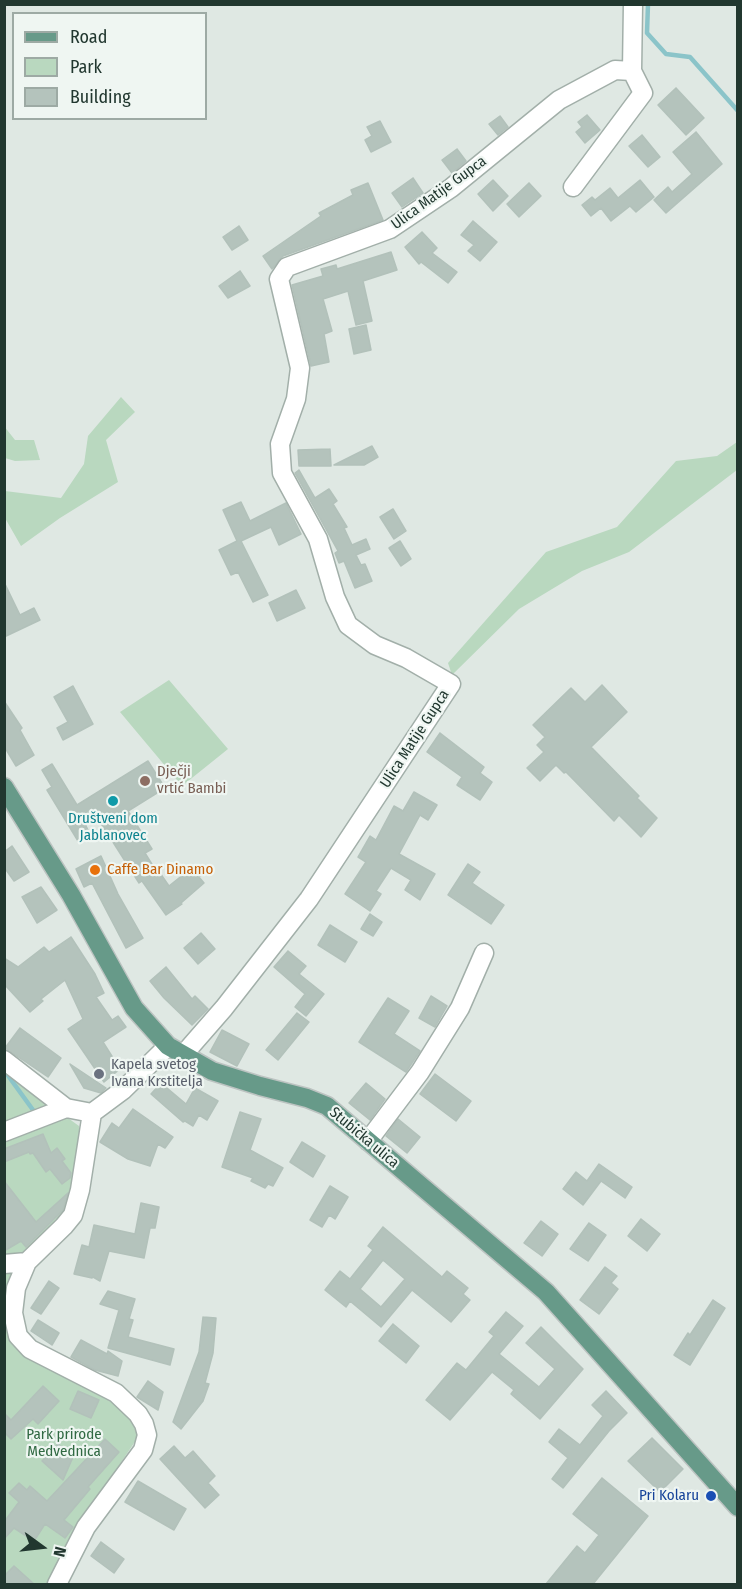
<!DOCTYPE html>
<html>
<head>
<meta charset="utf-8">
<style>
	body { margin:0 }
	#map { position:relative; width:742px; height:1589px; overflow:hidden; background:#dfe8e3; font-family:"Fira Sans Condensed",sans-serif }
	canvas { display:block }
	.frame { position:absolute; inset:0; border:6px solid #21372f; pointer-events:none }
	.legend { position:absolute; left:12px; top:12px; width:195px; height:108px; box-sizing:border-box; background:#eff6f2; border:2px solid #9daaa4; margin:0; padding:8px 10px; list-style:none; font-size:18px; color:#21372f }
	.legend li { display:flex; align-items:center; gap:12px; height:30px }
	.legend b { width:30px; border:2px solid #9daaa4 }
	.north { position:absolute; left:12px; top:1517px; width:60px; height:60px; -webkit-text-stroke:4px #eff6f2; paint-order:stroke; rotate:105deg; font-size:16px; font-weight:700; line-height:24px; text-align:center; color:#21372f }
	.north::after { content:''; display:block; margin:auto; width:21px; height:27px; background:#21372f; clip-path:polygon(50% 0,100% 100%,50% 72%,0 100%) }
</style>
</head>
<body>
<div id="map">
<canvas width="742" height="1589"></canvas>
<div class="frame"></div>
<ul class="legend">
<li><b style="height:8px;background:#679a89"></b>Road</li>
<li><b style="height:16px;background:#b9d8bf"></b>Park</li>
<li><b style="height:16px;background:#b4c3bc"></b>Building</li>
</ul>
<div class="north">N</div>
</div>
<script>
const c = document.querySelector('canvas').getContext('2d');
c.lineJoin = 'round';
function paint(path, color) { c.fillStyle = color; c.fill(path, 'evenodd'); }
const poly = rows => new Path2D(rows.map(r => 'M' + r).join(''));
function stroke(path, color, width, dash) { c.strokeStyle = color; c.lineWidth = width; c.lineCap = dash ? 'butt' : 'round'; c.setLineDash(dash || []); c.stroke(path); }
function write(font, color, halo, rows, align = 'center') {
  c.font = font + ' "Fira Sans Condensed",sans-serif'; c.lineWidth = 4.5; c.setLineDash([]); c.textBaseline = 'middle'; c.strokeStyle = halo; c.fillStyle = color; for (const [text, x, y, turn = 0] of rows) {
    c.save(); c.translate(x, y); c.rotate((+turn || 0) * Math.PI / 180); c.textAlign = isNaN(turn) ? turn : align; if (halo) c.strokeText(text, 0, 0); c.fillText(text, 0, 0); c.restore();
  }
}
const green = poly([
	[121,397,135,412,106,440,118,482,60,518,21,546,5,518,5,491,61,498,84,464,88,436],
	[4,426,15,440,34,440,40,460,15,461,5,458],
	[737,442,737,470,629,552,582,571,519,609,452,675,448,663,546,552,617,527,676,461,717,456],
	[169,680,228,749,182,786,120,712],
	[4,1072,79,1126,79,1155,69,1202,61,1218,50,1230,19,1256,7,1306,8,1334,28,1357,117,1405,132,1422,138,1437,74,1533,52,1584,5,1584]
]);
const stream = poly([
	[648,4,647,33,666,54,690,57,738,111],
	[4,1070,33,1110]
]);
const building = poly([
	[676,88,704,118,686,135,658,105,676,88],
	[587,115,600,130,585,143,576,132,582,127,578,122,587,115],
	[500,116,508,127,498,135,489,124,500,116],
	[380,121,391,142,371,152,365,140,372,136,367,127,380,121],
	[696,132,722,164,666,213,654,200,668,187,672,192,692,174,673,152,696,132],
	[642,135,660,157,648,167,629,146,642,135],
	[457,149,466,161,452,173,442,160,457,149],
	[413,178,423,193,402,207,392,193,413,178],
	[493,180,508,196,493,211,478,194,493,180],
	[640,180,654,197,636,212,630,206,611,221,601,208,591,216,582,205,592,197,595,200,610,188,618,198,640,180],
	[368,183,383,220,283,256,272,269,263,256,321,216,319,213,353,195,351,190,368,183],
	[529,183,541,196,519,217,507,204,529,183],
	[473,221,497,242,480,261,468,251,474,245,461,235,473,221],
	[239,226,248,240,232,250,223,237,239,226],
	[422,232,437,248,432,253,457,272,448,283,421,262,419,264,405,247,422,232],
	[391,252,397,270,363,281,372,321,356,325,348,291,323,299,332,331,324,334,329,362,311,366,292,285,323,276,321,269,336,265,337,269,391,252],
	[240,271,250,286,228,298,219,286,240,271],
	[366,325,371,350,354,354,349,329,366,325],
	[372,446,378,457,364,465,334,465,372,446],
	[330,449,331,466,299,466,298,450,330,449],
	[299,470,315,498,329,489,337,501,333,504,347,527,344,528,352,545,366,539,370,549,356,555,361,565,365,564,372,581,355,588,344,561,339,563,335,553,338,551,295,473,299,470],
	[241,502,250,521,286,503,301,534,279,545,271,527,241,541,268,595,253,602,238,572,231,575,219,550,237,541,223,510,241,502],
	[393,509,406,531,394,539,380,517,393,509],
	[400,541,411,559,401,566,389,548,400,541],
	[4,582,20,615,34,608,40,620,4,637,4,582],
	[296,590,305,608,277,621,269,603,296,590],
	[602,685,627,712,591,747,639,796,637,798,657,818,641,837,619,815,614,821,566,772,564,773,556,765,540,781,527,768,544,752,537,745,545,737,533,725,571,688,585,702,602,685],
	[73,686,93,724,63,740,57,728,68,722,54,697,73,686],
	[4,701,22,728,20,730,34,755,16,766,4,746,4,701],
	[440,733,484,767,480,773,492,782,480,800,457,785,462,777,427,752,440,733],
	[148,761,165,788,128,811,152,849,145,853,158,874,160,873,169,886,194,866,201,875,199,877,204,883,181,903,182,904,166,915,142,881,139,883,97,817,85,824,90,834,78,841,47,790,52,787,42,770,52,764,77,805,148,761],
	[414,792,437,805,428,820,420,815,399,854,435,874,420,900,405,890,411,880,391,868,376,891,381,894,370,911,345,894,366,862,358,857,370,836,376,840,394,806,403,811,414,792],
	[12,846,29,872,14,881,4,867,4,852,12,846],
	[101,856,118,894,143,938,126,948,92,883,84,887,76,869,101,856],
	[468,864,480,872,472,883,504,905,491,924,448,895,468,864],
	[41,887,57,910,37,923,22,897,41,887],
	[370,914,382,922,373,936,361,929,370,914],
	[330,925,357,942,345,962,318,945,330,925],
	[201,933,215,949,198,964,184,948,201,933],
	[71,937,95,974,104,993,96,997,112,1020,118,1016,126,1027,103,1042,120,1069,104,1082,68,1029,83,1019,65,980,41,999,43,1001,30,1012,4,984,4,958,18,967,44,947,49,952,71,937],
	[288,951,306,966,299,974,324,994,306,1016,295,1007,305,994,274,967,288,951],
	[166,967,192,999,195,996,208,1009,192,1025,164,998,150,981,166,967],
	[431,996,447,1006,435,1027,419,1018,431,996],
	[388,998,409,1011,394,1034,420,1051,406,1072,359,1042,388,998],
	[297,1013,309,1022,278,1060,266,1050,297,1013],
	[20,1028,61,1058,48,1077,5,1048,20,1028],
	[222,1030,249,1044,237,1066,210,1052,222,1030],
	[70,1064,106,1088,101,1093,84,1088,70,1064],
	[435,1074,471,1101,456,1121,420,1094,435,1074],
	[161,1083,186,1104,195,1088,218,1101,207,1120,199,1115,193,1126,185,1121,183,1122,151,1094,161,1083],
	[366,1083,385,1099,370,1120,349,1103,366,1083],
	[133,1109,173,1137,165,1148,158,1144,150,1166,128,1159,100,1142,112,1123,119,1128,133,1109],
	[240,1112,261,1119,250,1150,283,1168,273,1186,268,1184,265,1188,251,1181,253,1178,222,1167,240,1112],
	[398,1119,420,1137,407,1153,386,1136,398,1119],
	[43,1134,51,1153,57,1148,65,1159,62,1161,71,1173,70,1178,62,1184,50,1169,46,1172,33,1153,30,1154,29,1152,4,1162,4,1149,43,1134],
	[302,1142,325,1156,313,1177,290,1162,302,1142],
	[599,1164,632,1187,625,1198,601,1181,583,1205,563,1189,576,1172,587,1181,599,1164],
	[4,1181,36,1222,68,1193,63,1210,26,1247,21,1241,4,1251,4,1181],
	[330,1186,348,1197,335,1219,329,1215,322,1227,310,1220,330,1186],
	[141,1203,159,1207,155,1228,150,1228,144,1258,109,1251,100,1281,93,1277,92,1278,74,1274,82,1245,89,1247,94,1225,135,1234,141,1203],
	[641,1219,660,1234,647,1251,628,1236,641,1219],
	[541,1221,558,1234,542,1256,524,1243,541,1221],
	[589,1223,606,1235,588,1261,570,1249,589,1223],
	[383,1227,442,1277,447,1271,468,1288,463,1294,470,1300,451,1322,412,1290,381,1327,350,1301,346,1307,325,1290,340,1271,350,1279,373,1250,368,1246,383,1227],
	[383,1260,405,1279,381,1307,360,1289,383,1260],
	[605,1267,617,1276,611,1283,618,1289,599,1314,580,1300,605,1267],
	[49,1281,59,1288,41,1314,31,1308,49,1281],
	[108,1291,135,1299,129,1319,133,1320,128,1337,174,1349,170,1365,108,1348,119,1310,100,1304,108,1291],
	[713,1300,725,1308,690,1365,674,1355,688,1333,690,1335,713,1300],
	[506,1312,523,1326,499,1354,539,1387,555,1369,526,1343,541,1327,583,1369,540,1419,511,1394,514,1390,492,1372,450,1420,426,1400,457,1363,466,1370,494,1336,489,1332,506,1312],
	[203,1317,216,1318,213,1353,205,1383,209,1384,203,1401,181,1429,173,1422,199,1352,203,1317],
	[38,1320,59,1333,52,1345,31,1331,38,1320],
	[393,1324,419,1346,406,1363,379,1341,393,1324],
	[81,1340,107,1354,108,1351,122,1361,118,1376,95,1370,71,1357,81,1340],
	[148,1381,163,1392,158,1410,137,1397,148,1381],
	[43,1386,59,1401,38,1424,33,1419,11,1439,4,1432,4,1413,11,1420,43,1386],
	[78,1391,99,1400,91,1418,70,1409,78,1391],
	[606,1391,627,1413,609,1431,563,1488,552,1479,568,1458,549,1442,559,1429,580,1445,603,1416,592,1405,606,1391],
	[652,1438,683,1469,660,1492,628,1461,652,1438],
	[105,1439,119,1452,88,1487,90,1489,64,1520,73,1527,65,1538,45,1524,34,1541,14,1528,4,1539,4,1522,19,1502,9,1493,19,1483,27,1490,30,1486,47,1501,105,1439],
	[58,1444,73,1457,63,1480,42,1461,58,1444],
	[174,1446,185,1458,193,1451,215,1476,208,1483,219,1495,205,1508,160,1459,174,1446],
	[602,1478,648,1516,593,1584,546,1584,577,1546,585,1553,599,1535,573,1514,602,1478],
	[138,1481,186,1509,174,1530,125,1502,138,1481],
	[101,1542,124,1559,114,1573,91,1556,101,1542],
	[14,1566,34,1584,4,1584,4,1576,14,1566]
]);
const minor = poly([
	[632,71,633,4],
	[183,1055,224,1008,309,899,451,684,406,658,375,645,348,625,335,597,318,539,282,473,280,444,296,399,300,368,279,279,287,267,390,229,451,188,559,100,615,70,632,71,643,93,573,187],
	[4,1060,66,1108,92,1113,123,1090,168,1046],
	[4,1132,66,1108],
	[368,1141,420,1072,460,1008,484,953],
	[4,1264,27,1262],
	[57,1584,86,1527,143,1450,147,1435,144,1424,138,1414,116,1393,30,1349,18,1336,13,1313,16,1288,27,1262,64,1226,73,1215,80,1190,92,1113]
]);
const major = poly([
	[4,787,71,895,134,1008,168,1046,212,1071,260,1086,307,1098,327,1106,546,1292,738,1507]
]);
const markers = [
	[145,781,6,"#8d6e63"],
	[113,801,6,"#0f9aa8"],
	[95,870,6,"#e8710a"],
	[99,1074,6,"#6b7280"],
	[711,1496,6,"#1a4fb4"]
];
const streetNames = [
	["Ulica Matije Gupca",439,193,-36],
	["Ulica Matije Gupca",415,739,-57],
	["Stubička ulica",364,1138,40]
];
const educationNames = [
	["Dječji",157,772],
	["vrtić Bambi",157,789]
];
const cultureNames = [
	["Društveni dom",113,819],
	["Jablanovec",113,836]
];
const foodNames = [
	["Caffe Bar Dinamo",107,870]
];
const worshipNames = [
	["Kapela svetog",111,1065],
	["Ivana Krstitelja",111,1082]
];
const parkNames = [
	["Park prirode",64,1435],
	["Medvednica",64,1452]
];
const transitNames = [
	["Pri Kolaru",699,1496]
];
paint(green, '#b9d8bf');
stroke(stream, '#8bc4c9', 4.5);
paint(building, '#b4c3bc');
stroke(building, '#b2c1ba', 1.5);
stroke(minor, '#a2afa9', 21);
stroke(major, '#bcc3c1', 21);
stroke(minor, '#fff', 18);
stroke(major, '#679a89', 18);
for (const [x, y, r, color] of markers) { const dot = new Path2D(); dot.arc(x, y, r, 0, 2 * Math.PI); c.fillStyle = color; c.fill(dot); stroke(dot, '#eff6f2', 2); }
write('15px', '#21372f', '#eff6f2', streetNames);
write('15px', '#785e54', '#eff6f2', educationNames, 'left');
write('15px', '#0d838f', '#eff6f2', cultureNames);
write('15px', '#c56008', '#eff6f2', foodNames, 'left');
write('15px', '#5b616d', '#eff6f2', worshipNames, 'left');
write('15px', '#306942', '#eff6f2', parkNames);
write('15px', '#164399', '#eff6f2', transitNames, 'right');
</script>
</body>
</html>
